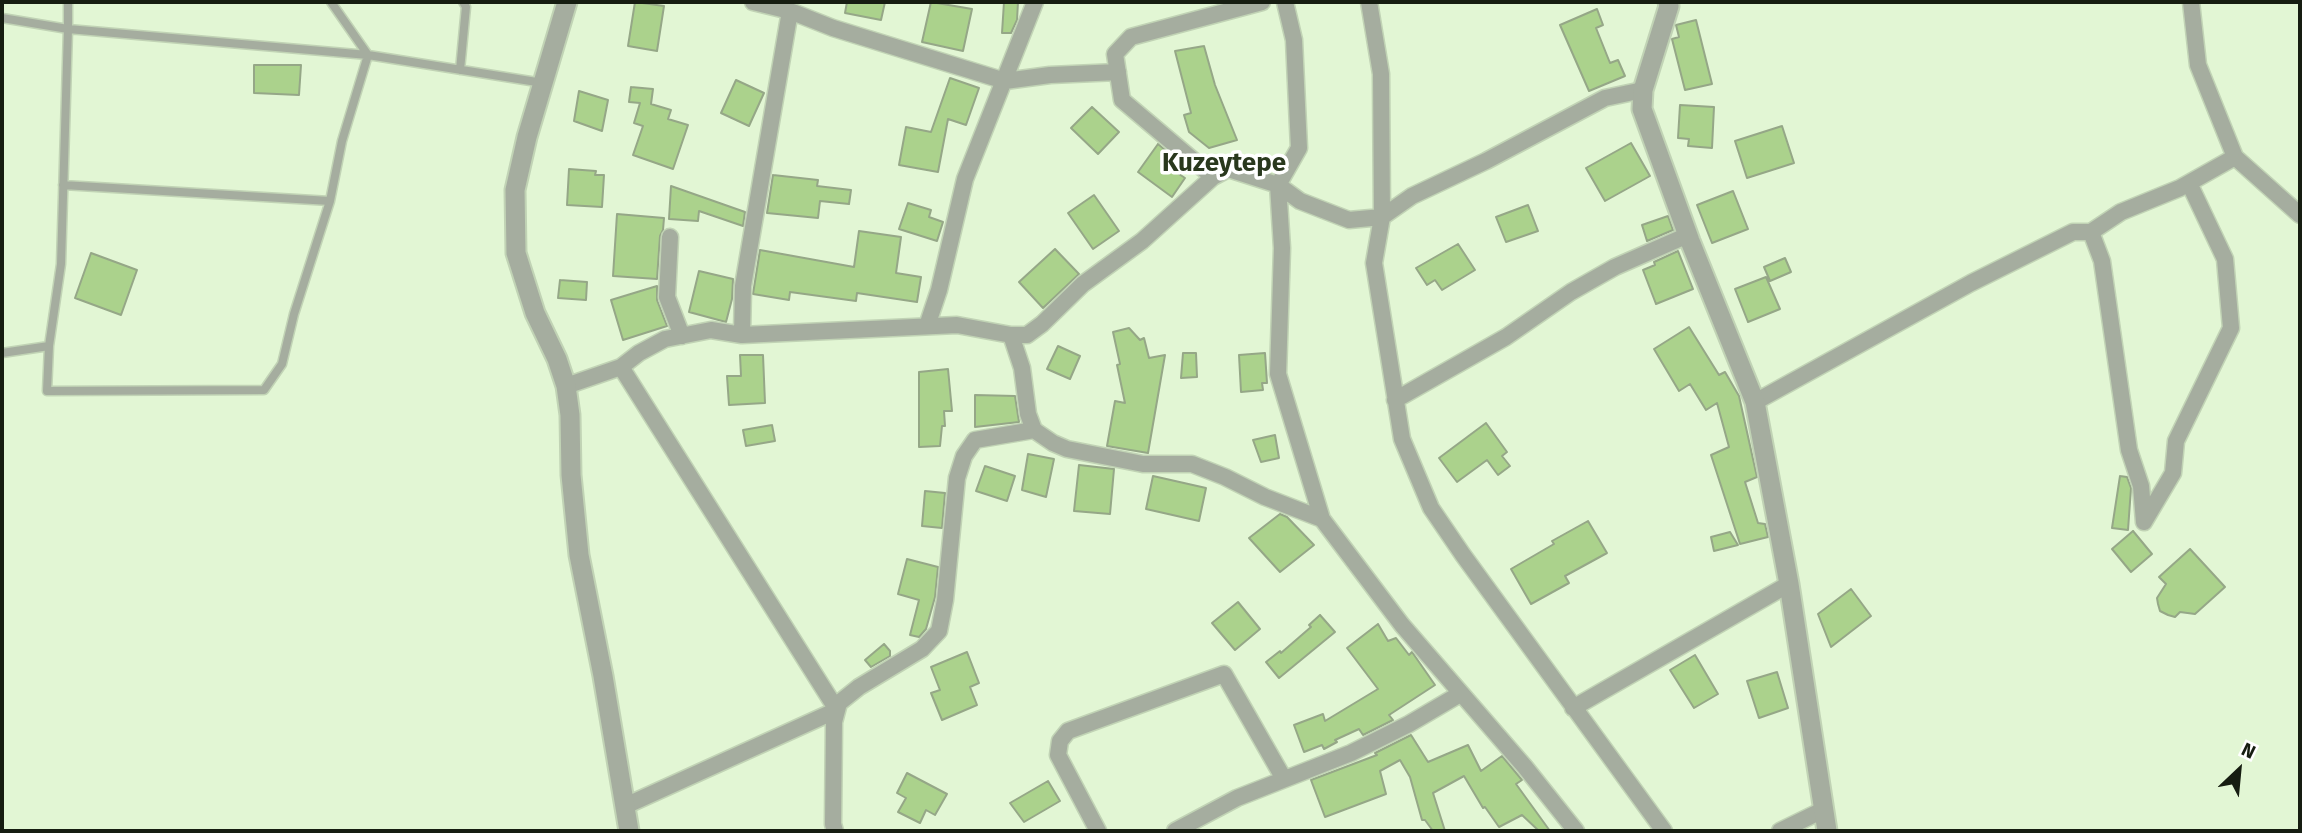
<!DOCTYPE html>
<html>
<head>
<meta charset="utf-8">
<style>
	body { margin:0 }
	#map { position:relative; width:2302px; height:833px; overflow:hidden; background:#e2f6d4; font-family:"Fira Sans",sans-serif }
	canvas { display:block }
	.frame { position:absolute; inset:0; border:4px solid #161d11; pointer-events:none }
	.north { position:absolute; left:2204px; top:735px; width:70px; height:70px; -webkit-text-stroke:5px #fff; paint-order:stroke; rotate:26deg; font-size:19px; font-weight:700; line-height:28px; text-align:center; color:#161d11 }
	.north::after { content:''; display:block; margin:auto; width:24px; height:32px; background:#161d11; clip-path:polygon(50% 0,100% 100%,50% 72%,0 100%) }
</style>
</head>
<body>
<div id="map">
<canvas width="2302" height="833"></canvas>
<div class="frame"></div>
<div class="north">N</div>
</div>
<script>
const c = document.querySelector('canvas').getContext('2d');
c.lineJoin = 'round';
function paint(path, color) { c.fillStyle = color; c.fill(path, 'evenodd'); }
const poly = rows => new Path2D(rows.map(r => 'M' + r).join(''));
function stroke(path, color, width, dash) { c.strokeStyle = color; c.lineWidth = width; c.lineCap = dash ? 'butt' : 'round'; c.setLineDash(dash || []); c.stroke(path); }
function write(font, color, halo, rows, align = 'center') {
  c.font = font + ' "Fira Sans",sans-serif'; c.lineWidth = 7; c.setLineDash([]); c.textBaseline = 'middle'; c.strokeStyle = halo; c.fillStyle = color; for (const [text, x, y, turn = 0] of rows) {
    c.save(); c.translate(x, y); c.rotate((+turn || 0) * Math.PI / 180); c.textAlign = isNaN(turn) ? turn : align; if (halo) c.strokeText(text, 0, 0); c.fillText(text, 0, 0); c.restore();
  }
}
const building = poly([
	[635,2,664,6,657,51,628,46,635,2],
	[847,2,885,2,881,20,845,13,847,2],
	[931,2,972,9,963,51,922,42,931,2],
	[1004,2,1018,2,1017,20,1011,33,1002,33,1004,2],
	[1597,9,1603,25,1596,28,1610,63,1618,60,1625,76,1589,91,1560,25,1597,9],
	[1696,20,1712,84,1685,90,1672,39,1679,37,1676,25,1696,20],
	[1204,46,1215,85,1237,140,1209,148,1189,132,1184,115,1191,113,1175,51,1204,46],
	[254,65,301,65,299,95,254,93,254,65],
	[950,78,979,88,966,125,948,119,938,172,899,165,906,127,931,132,950,78],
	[736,80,764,93,749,126,721,113,736,80],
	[631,87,653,89,651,104,671,110,668,119,688,125,673,169,633,155,643,126,634,123,640,103,629,102,631,87],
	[579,91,608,100,602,131,574,121,579,91],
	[1680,105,1714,107,1712,148,1688,146,1689,139,1678,138,1680,105],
	[1092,107,1119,132,1098,154,1071,128,1092,107],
	[1782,126,1794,163,1747,178,1735,141,1782,126],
	[1631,143,1650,176,1605,201,1586,168,1631,143],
	[1158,144,1184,166,1179,174,1185,178,1172,197,1138,172,1158,144],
	[569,169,596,171,595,175,604,175,602,207,567,205,569,169],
	[773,175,818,180,817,186,851,190,849,204,820,201,818,218,767,213,773,175],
	[671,186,745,212,743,226,699,211,698,221,669,219,671,186],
	[1733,191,1748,229,1712,243,1697,205,1733,191],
	[1094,195,1119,231,1093,249,1068,213,1094,195],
	[908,203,931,210,929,217,943,222,937,241,899,229,908,203],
	[1528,205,1538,231,1506,242,1496,217,1528,205],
	[617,214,664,218,663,230,660,236,657,279,613,276,617,214],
	[1668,216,1673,230,1647,241,1642,225,1668,216],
	[859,231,901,237,896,273,921,277,917,302,857,293,856,301,790,292,789,300,753,294,760,250,854,267,859,231],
	[1458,244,1475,270,1442,290,1435,280,1427,285,1416,268,1458,244],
	[1055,249,1079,274,1043,308,1019,282,1055,249],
	[1678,251,1693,289,1656,304,1643,270,1655,265,1654,262,1678,251],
	[91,253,137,270,121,315,75,298,91,253],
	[1785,258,1791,272,1770,281,1764,267,1785,258],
	[699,271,733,279,732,299,726,322,689,312,699,271],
	[1766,277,1780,309,1748,322,1735,289,1766,277],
	[560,280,587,282,586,300,558,298,560,280],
	[657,286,657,300,667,326,623,340,611,300,657,286],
	[1689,327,1719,375,1725,372,1739,396,1757,477,1745,482,1758,523,1765,524,1768,537,1740,544,1711,455,1729,447,1717,403,1706,410,1690,384,1679,391,1654,349,1689,327],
	[1129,328,1140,340,1144,338,1149,358,1165,355,1148,453,1107,446,1115,401,1125,403,1117,365,1120,364,1113,332,1129,328],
	[1058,346,1080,356,1070,379,1047,369,1058,346],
	[1183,353,1196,353,1197,377,1181,378,1183,353],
	[1265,353,1267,383,1262,383,1263,390,1241,392,1239,355,1265,353],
	[740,355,763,355,765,403,729,405,727,376,741,376,740,355],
	[948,369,952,411,944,411,945,426,942,426,940,446,919,447,919,372,948,369],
	[975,395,1015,396,1019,422,975,427,975,395],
	[1486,423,1507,452,1502,456,1510,466,1498,475,1487,460,1457,482,1439,458,1486,423],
	[772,425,775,441,746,446,743,430,772,425],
	[1275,435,1279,458,1261,462,1253,440,1275,435],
	[1028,454,1054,459,1046,497,1022,490,1028,454],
	[1079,465,1114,469,1110,514,1074,511,1079,465],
	[985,466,1015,476,1007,501,976,491,985,466],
	[1153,476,1206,488,1199,521,1146,509,1153,476],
	[2120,476,2127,477,2131,488,2128,530,2112,528,2120,476],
	[925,491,945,493,942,528,922,526,925,491],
	[1280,514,1287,517,1314,545,1280,572,1249,538,1280,514],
	[1588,521,1607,553,1565,576,1569,583,1531,604,1511,569,1554,544,1552,541,1588,521],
	[2133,531,2152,554,2131,572,2112,549,2133,531],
	[1730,532,1738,545,1714,551,1711,537,1730,532],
	[2190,549,2225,587,2195,614,2180,612,2175,617,2168,615,2160,611,2158,604,2157,598,2166,584,2159,577,2190,549],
	[907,559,938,567,935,597,926,629,919,637,910,635,919,600,898,594,907,559],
	[1851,589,1871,616,1831,647,1818,614,1851,589],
	[1238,602,1260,629,1235,650,1212,623,1238,602],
	[1320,615,1335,632,1279,678,1266,662,1280,651,1281,653,1311,627,1309,625,1320,615],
	[1378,624,1388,641,1396,638,1409,655,1412,652,1435,685,1389,715,1393,720,1363,735,1359,729,1335,740,1337,742,1324,749,1322,745,1304,752,1294,725,1323,714,1325,721,1378,689,1347,648,1378,624],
	[884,644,890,651,890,656,871,667,865,660,884,644],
	[967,652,979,683,970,687,977,705,942,720,931,693,940,690,931,667,967,652],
	[1695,655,1718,694,1694,708,1670,670,1695,655],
	[1777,672,1788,708,1759,718,1747,681,1777,672],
	[1411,735,1428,762,1468,745,1481,771,1502,756,1522,780,1516,784,1550,831,1539,831,1522,815,1499,827,1485,807,1483,808,1464,776,1433,793,1445,831,1433,831,1425,820,1422,820,1410,777,1400,760,1380,771,1386,794,1325,817,1311,780,1377,755,1375,753,1411,735],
	[907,773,947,794,935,815,926,810,920,823,898,812,906,798,897,793,907,773],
	[1048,781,1060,801,1024,822,1010,803,1048,781]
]);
const service = poly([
	[68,2,68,29,368,55,543,83],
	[2,18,68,29,61,264,49,346,2,353],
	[460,70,466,7,463,2],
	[63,185,330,201,342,141,368,55,331,2],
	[49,346,47,391,264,390,282,364,294,314,330,201]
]);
const minor = poly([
	[753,2,790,11,833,28,1005,81,1050,75,1118,72],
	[1285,2,1294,40,1299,148,1278,185,1282,248,1278,374,1322,519,1402,625,1525,767,1576,831],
	[1369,2,1381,74,1382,217,1374,263,1402,439,1431,508,1463,555,1664,831],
	[2191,2,2198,65,2235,157,2300,215],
	[1213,177,1122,100,1115,54,1131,37,1262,2],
	[2091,232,2121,212,2180,188,2235,157],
	[670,237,667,297,682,336],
	[927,326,939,290,965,179,1035,2],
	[742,335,743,286,790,11],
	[1011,335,1022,368,1028,414,1034,430,1053,443,1067,449,1143,464,1192,464,1225,477,1265,497,1322,519],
	[621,367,837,710,625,806],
	[566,386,621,367,639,353,665,339,711,330,742,335,957,325,1011,335,1027,335,1042,324,1083,284,1142,241,1213,177,1228,169,1278,185,1300,201,1349,220,1382,217,1412,196,1486,161,1605,98,1643,90],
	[1395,400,1506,337,1571,292,1615,267,1688,235],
	[1755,402,1971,283,2073,232,2091,232,2102,261,2129,450,2141,486,2144,522],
	[2144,522,2173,473,2176,441,2231,328,2225,259,2189,183],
	[1573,708,1789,584],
	[835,831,833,824,834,722,839,703,859,687,922,649,939,631,945,600,957,478,964,456,975,440,1034,430],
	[1098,831,1058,755,1060,741,1068,731,1224,674,1284,779],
	[1175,831,1237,798,1351,753,1409,724,1460,694],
	[1780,831,1823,810]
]);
const tertiary = poly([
	[567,2,527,137,515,190,516,253,535,313,557,359,566,386,570,415,571,475,579,555,603,676,629,831],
	[1668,2,1669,6,1643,90,1642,109,1690,241,1755,402,1789,584,1827,831]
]);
const districtNames = [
	["Kuzeytepe",1224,164]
];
paint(building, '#abd28c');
stroke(building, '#95a787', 2);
stroke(service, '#c1d3b5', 11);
stroke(minor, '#c1d3b5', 19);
stroke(tertiary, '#c1d3b5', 23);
stroke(service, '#a5ad9f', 8);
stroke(minor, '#a5ad9f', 16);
stroke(tertiary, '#a5ad9f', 19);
write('bold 26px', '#29381d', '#fff', districtNames);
</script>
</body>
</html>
